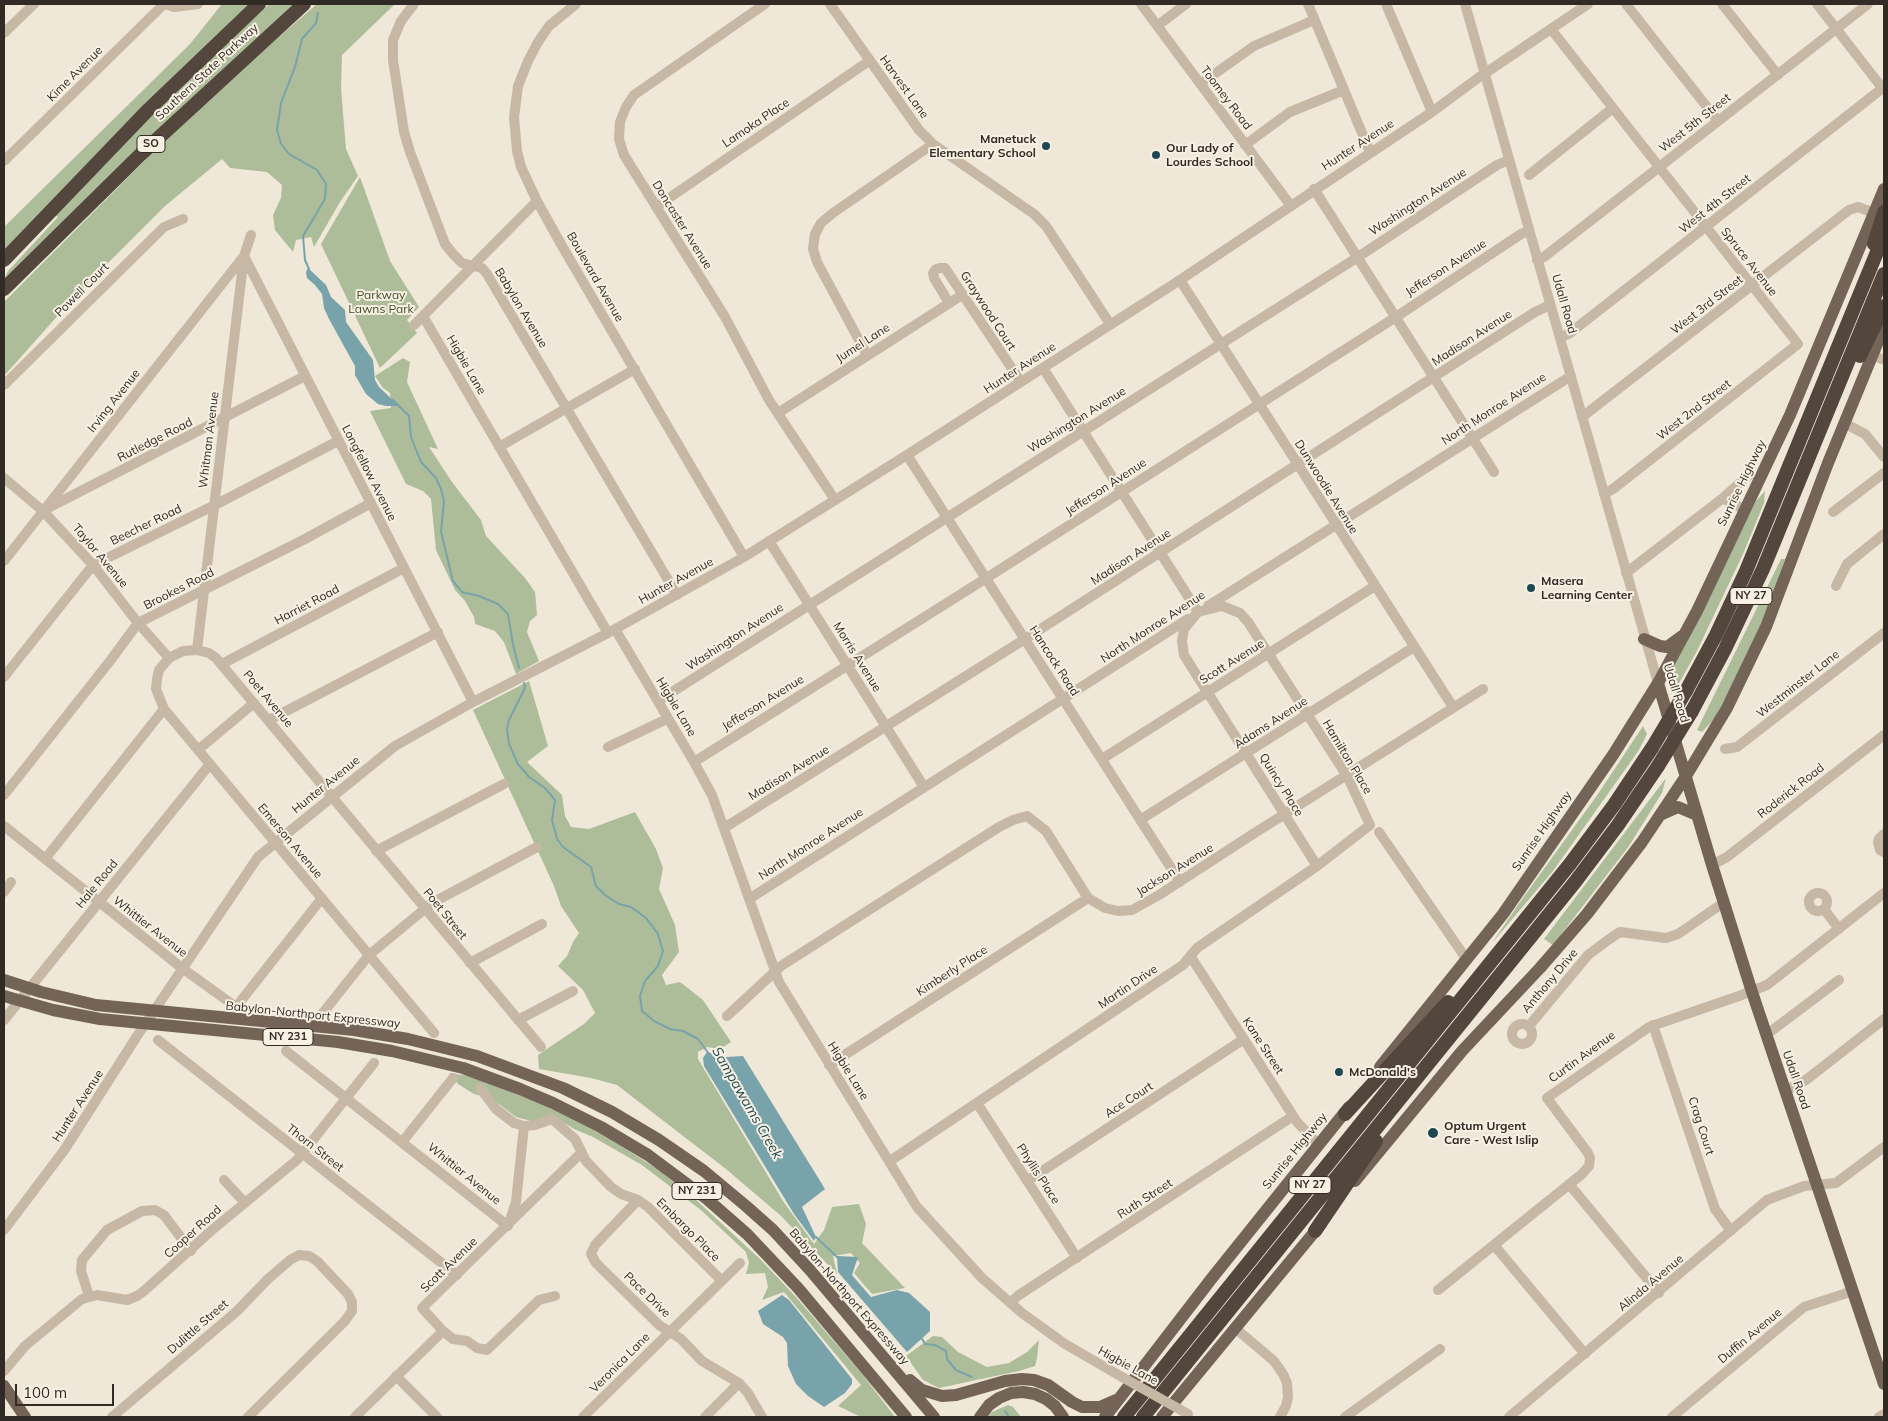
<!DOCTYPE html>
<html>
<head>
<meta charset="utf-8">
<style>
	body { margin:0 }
	#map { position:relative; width:1888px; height:1421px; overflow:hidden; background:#efe7d8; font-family:Mulish,sans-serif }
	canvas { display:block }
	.frame { position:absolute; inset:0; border:5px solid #322b25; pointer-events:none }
	.scale { position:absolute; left:15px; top:1384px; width:99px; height:22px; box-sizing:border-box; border:2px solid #322b25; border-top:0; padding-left:6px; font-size:15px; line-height:18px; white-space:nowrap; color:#322b25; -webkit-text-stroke:4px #f7f0e3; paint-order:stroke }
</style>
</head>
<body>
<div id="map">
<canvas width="1888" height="1421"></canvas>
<div class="frame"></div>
<div class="scale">100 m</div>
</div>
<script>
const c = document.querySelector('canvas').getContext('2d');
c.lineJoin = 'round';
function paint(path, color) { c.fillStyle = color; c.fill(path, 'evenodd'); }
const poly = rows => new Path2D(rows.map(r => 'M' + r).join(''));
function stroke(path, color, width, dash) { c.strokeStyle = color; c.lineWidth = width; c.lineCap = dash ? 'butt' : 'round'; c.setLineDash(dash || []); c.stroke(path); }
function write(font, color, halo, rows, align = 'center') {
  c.font = font + ' Mulish,sans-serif'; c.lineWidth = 4; c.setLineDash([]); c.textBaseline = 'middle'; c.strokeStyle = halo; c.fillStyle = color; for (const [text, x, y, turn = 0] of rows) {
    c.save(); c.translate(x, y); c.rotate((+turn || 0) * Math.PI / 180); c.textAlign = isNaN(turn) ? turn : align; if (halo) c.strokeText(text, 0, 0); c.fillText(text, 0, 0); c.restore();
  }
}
const green = poly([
	[222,4,250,4,4,252,4,227,190,44],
	[269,4,296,4,255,40,4,279,8,271,58,217,55,215,161,105],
	[317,4,395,4,342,55,341,88,346,149,358,176,340,202,314,247,311,237,296,240,293,252,275,230,273,215,281,198,282,185,267,172,230,168,222,159,165,206,77,294,4,376,4,302,156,149,245,66],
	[360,177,390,261,419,307,407,320,417,333,380,368,321,244],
	[403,358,410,362,407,382,438,449,429,447,452,482,481,520,486,536,525,578,535,592,537,615,530,621,527,632,539,661,516,674,504,642,495,631,475,624,474,617,465,601,455,590,436,550,431,499,423,491,406,484,370,411,391,408,390,393,383,388,375,376],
	[1765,491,1764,503,1743,554,1697,651,1677,687,1671,668,1756,501],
	[1781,559,1785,559,1759,636,1714,719,1702,732,1697,730],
	[529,681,548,746,527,762,562,795,565,816,571,827,589,829,635,812,656,849,663,868,659,889,675,925,679,952,662,975,666,985,680,982,703,1000,731,1042,720,1049,707,1047,698,1052,698,1059,783,1201,814,1244,824,1230,832,1207,859,1204,866,1224,862,1243,905,1288,872,1294,854,1273,860,1263,851,1253,833,1256,837,1274,780,1215,726,1169,617,1085,591,1078,539,1069,538,1055,584,1024,595,1013,583,990,558,966,567,956,573,942,579,933,561,906,554,886,473,710],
	[1643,726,1647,734,1639,750,1553,871,1492,943,1520,902,1598,794],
	[1666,778,1662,793,1629,846,1553,945,1544,939],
	[449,1073,469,1076,532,1100,590,1126,660,1171,693,1197,761,1260,796,1297,862,1374,895,1417,861,1417,838,1406,861,1385,784,1292,762,1300,768,1287,765,1273,746,1274,749,1263,746,1252,702,1211,642,1165,593,1137,574,1129,556,1118,535,1122,516,1117,491,1098,474,1094,458,1084],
	[933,1336,942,1337,958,1352,987,1367,1009,1363,1027,1352,1039,1340,1037,1358,1035,1366,1019,1371,939,1388,923,1380,906,1356],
	[1008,1405,1013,1407,1021,1417,988,1417,992,1412]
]);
const water = poly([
	[308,268,326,285,331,297,345,310,346,322,373,360,375,380,379,387,399,406,386,406,378,404,366,394,355,375,355,366,329,319,324,308,322,294,315,285,307,278,306,272],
	[707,1052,726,1057,743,1056,825,1189,802,1207,816,1237,814,1241,794,1214,704,1066,703,1058],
	[837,1256,858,1257,852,1275,871,1297,897,1290,909,1293,930,1312,930,1331,907,1352,838,1272],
	[782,1295,789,1300,852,1379,852,1384,845,1393,824,1407,808,1396,796,1384,788,1366,787,1343,783,1337,763,1324,760,1316,758,1311]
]);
const stream = poly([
	[309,269,305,260,303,236,325,199,326,184,317,170,289,154,281,144,277,130,281,103,295,67,302,39,316,23,318,13],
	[393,400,409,416,411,437,421,462,436,478,441,489,444,501,441,532,453,581,462,592,479,596,498,604,508,614,513,645,519,668],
	[524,683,525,688,509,720,507,729,509,744,518,764,529,777,545,788,555,800,552,820,557,839,563,847,591,867,596,886,605,895,619,904,631,907,646,918,658,934,663,951,658,966,645,981,640,996,642,1011,654,1021,670,1029,683,1031,698,1039,709,1054],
	[816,1237,838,1258],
	[921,1337,925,1344,935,1345,946,1351,947,1359,956,1370,972,1377],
	[1005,1411,1009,1417]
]);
const minor = poly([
	[165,4,174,7,198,4],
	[414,4,401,21,393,40,393,60,404,132,410,152,445,244,454,255,462,263,482,268,487,274,677,595],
	[576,4,549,26,538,42,528,61,518,86,514,117,517,151,521,167,537,201,562,246,744,557],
	[765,4,634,95,626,107,620,122,619,139,624,155,725,317,769,400,835,500],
	[830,4,919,130,933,144,1034,214,1046,226,1110,324],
	[1141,4,1291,206],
	[1308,4,1370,152],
	[1386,4,1432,112],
	[1465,4,1658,683],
	[1626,4,1718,121],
	[1722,4,1778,75],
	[1817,4,1883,89],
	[1157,26,1186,4],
	[1551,29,1798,344,1613,489,1604,494],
	[4,33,34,4],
	[1200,84,1254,46,1314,20],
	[1245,145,1290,112,1344,90],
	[4,161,164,4],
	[1529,175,1613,108],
	[1314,189,1494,472],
	[656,207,869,61],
	[1537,260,1544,257,1868,4],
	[1180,280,1453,707],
	[949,303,934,278,933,273,936,269,940,268,945,268,1021,382],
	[423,316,608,633],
	[414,325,537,201],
	[1560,338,1570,333,1884,87],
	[867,355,817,262,813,249,815,234,821,223,833,213,933,144],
	[1872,355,1884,360],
	[1043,368,1198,612],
	[4,385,164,227,183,219],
	[778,413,962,295],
	[1582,417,1849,210,1858,207,1874,213],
	[1844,423,1865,434,1884,457],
	[499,447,635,369],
	[907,455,1180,882],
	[4,478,43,511,93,565,138,623,169,658],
	[1723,498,1745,510],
	[46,509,305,376],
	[1833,512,1884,473],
	[769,541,924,787],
	[4,561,244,256,473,702],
	[1626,573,1723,498,1750,474],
	[1836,586,1847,564,1884,534],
	[1208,606,1571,376],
	[615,629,694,762,712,795,779,982,917,1207,982,1278,1022,1313,1065,1344,1122,1377],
	[197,650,244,256,251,235],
	[222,664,404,568],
	[4,677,93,565,213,506,338,441],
	[658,701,1358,257,1497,165,1509,160],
	[269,720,438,632],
	[608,747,667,719],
	[1725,749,1737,747,1884,633],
	[198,750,254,703],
	[1102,759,1375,586],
	[694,762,985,579,1396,317,1521,234,1529,231],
	[4,795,110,661,138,623,305,539,371,503],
	[1140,820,1414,647],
	[4,826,182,968,236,1007,322,898],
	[724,828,1025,639,1535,312,1550,305],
	[1379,832,1467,960],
	[1884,834,1879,839,1878,842,1880,850,1884,852],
	[376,851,504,784],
	[45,859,164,709],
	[1712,865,1727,857,1884,735],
	[4,892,11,882],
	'1809 902a9 9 0 1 1 18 0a9 9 0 1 1-18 0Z',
	[749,899,1188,619],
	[1824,909,1839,929],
	[1191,957,1297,1122,1319,1145],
	[470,963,542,924],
	[322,1014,369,955,432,903,537,847],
	[727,1016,781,966,999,827,1013,820,1027,816,1046,831,1088,898,1105,908,1118,911,1132,910,1159,895,1253,834,1483,689],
	[4,1020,210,764],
	[518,1020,573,991],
	'1512 1034a10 10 0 1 1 20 0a10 10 0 1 1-20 0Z',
	[1653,1025,1715,1209,1731,1231],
	[1529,1026,1588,955,1608,940,1620,932,1666,938,1678,934,1723,903],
	[434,1033,164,709,156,689,157,679,159,670,169,658,183,651,197,650,209,653,216,658,541,1047],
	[1766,1035,1839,980],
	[158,1040,457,1275],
	[286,1051,508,1226,516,1202,524,1126],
	[829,1065,1088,898],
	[480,1088,496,1109,514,1123,524,1126,535,1125,552,1119,575,1139,586,1161,611,1187,621,1194,638,1200,648,1207,721,1280],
	[1785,1091,1806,1080,1884,1019],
	[977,1103,1077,1258],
	[403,1141,453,1078],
	[890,1161,1183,965,1197,948,1317,866,1370,825,1347,776,1248,622,1240,613,1222,606,1198,612,1184,629,1182,641,1184,655,1317,866],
	[224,1180,245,1203],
	[1027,1181,1244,1039],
	[1569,1184,1659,1293],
	[638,1200,595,1245,591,1254,596,1263,659,1325,681,1339,702,1361,739,1383,748,1393,762,1417],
	[4,1230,65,1149,137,1036,258,857,395,746,473,702,608,633,744,557,907,455,1180,280,1432,112,1478,78,1588,4],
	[1494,1245,1585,1354],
	[1438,1290,1582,1174,1589,1166,1590,1158,1588,1153,1547,1098,1649,1027,1739,996,1767,985,1884,893],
	[89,1296,81,1271,82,1260,107,1230,142,1211,155,1210,164,1215,191,1251],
	[555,1296,539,1300,487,1350,477,1348,467,1341,453,1339,443,1331,422,1308,581,1153],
	[1010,1303,1019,1295,1293,1116],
	[1235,1328,1274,1361,1283,1374,1287,1383,1288,1397,1286,1406,1280,1417],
	[4,1371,25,1346,82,1299,97,1295,127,1300,137,1296,144,1291,212,1230,297,1160,374,1063],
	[396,1376,437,1417],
	[112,1417,236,1312,268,1279,290,1260,299,1255,309,1256,317,1261,348,1294,352,1302,352,1311,344,1322,248,1417],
	[355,1417,443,1331],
	[583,1417,740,1263],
	[705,1417,739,1383],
	[1345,1417,1440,1349],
	[1509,1417,1767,1200,1804,1186,1836,1183,1884,1147],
	[1672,1417,1804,1307,1853,1291],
	[1879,1417,1884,1414]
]);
const major = poly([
	[1644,639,1660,646,1667,647,1682,636],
	[1658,683,1712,865,1752,992,1884,1384],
	[1660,815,1678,807,1697,815],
	[4,980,41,992,96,1005,354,1030,408,1039,477,1056,563,1088,612,1112,659,1140,704,1171,746,1206,773,1230,810,1270,934,1417],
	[4,996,53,1010,100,1019,338,1042,392,1051,463,1068,520,1089,553,1103,601,1127,648,1155,707,1199,747,1234,798,1288,906,1417],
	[1380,1067,1503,914,1613,755,1658,683,1697,611,1790,415,1884,189],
	[1355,1181,1462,1051,1540,968,1587,914,1642,842,1686,776,1727,708,1766,627,1828,463,1884,327],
	[910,1380,922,1390,942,1396,956,1395,1005,1381,1022,1379,1034,1380,1048,1385,1072,1402,1082,1407,1100,1407,1116,1400],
	[4,1386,25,1417],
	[980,1417,989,1405,999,1398,1011,1393,1023,1392,1035,1394,1046,1399,1055,1406,1063,1417],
	[1105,1417,1212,1278,1349,1107],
	[1162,1417,1321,1224]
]);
const highway = poly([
	[1874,244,1884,212],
	[4,260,147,111,259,4],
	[4,289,141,154,304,4],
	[1860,356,1884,306],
	[1686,691,1716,635,1746,571,1884,235],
	[1692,711,1725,649,1763,569,1884,274],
	[1345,1114,1448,1002],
	[1315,1231,1376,1141],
	[1124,1417,1570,864,1614,805,1652,748],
	[1143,1417,1575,882,1618,825,1658,766]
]);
const minorBridge = poly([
	[1122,1377,1188,1414]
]);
const highwayBridge = poly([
	[1652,748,1686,691],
	[1658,766,1692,711]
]);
const markers = [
	[1046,146,5,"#1e4851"],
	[1156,155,5,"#1e4851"],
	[1531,588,5,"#1e4851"],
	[1339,1072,5,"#1e4851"],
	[1433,1133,6,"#1e4851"]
];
const shields = [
	[151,144,28],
	[1751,596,42],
	[288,1037,50],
	[1310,1185,42],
	[697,1191,50]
];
const shieldNames = [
	["SO",151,144],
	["NY 27",1751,596],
	["NY 231",288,1037],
	["NY 27",1310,1185],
	["NY 231",697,1191]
];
const streetNames = [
	["Southern State Parkway",207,72,-43],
	["Kime Avenue",75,74,-45],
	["Harvest Lane",904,87,54],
	["Toomey Road",1226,98,53],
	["Lamoka Place",756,123,-34],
	["West 5th Street",1695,123,-38],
	["Hunter Avenue",1358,145,-33],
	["Washington Avenue",1418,202,-33],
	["West 4th Street",1715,204,-38],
	["Doncaster Avenue",682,225,58],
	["Spruce Avenue",1749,262,52],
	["Jefferson Avenue",1446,268,-33],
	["Boulevard Avenue",595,277,60],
	["Powell Court",82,290,-45],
	["Udall Road",1564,304,74],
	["West 3rd Street",1707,305,-38],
	["Babylon Avenue",521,308,59],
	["Graywood Court",988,311,57],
	["Madison Avenue",1472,338,-33],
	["Jumel Lane",863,343,-33],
	["Higbie Lane",466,365,60],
	["Hunter Avenue",1020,368,-33],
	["Irving Avenue",114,401,-52],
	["North Monroe Avenue",1494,409,-33],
	["West 2nd Street",1694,410,-38],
	["Washington Avenue",1077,420,-32],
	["Rutledge Road",155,440,-27],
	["Whitman Avenue",209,440,-83],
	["Longfellow Avenue",369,473,63],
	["Sunrise Highway",1742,483,-64],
	["Jefferson Avenue",1106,487,-33],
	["Dunwoodie Avenue",1326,487,58],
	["Beecher Road",146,525,-26],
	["Taylor Avenue",100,556,50],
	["Madison Avenue",1131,557,-33],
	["Hunter Avenue",676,581,-29],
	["Brookes Road",179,589,-27],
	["Harriet Road",307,605,-28],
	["North Monroe Avenue",1153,627,-33],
	["Washington Avenue",735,637,-33],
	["Morris Avenue",857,657,58],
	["Hancock Road",1054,661,57],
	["Scott Avenue",1232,662,-32],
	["Westminster Lane",1798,684,-38],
	["Udall Road",1676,693,73],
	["Poet Avenue",268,699,50],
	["Jefferson Avenue",763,703,-32],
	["Higbie Lane",676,707,59],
	["Adams Avenue",1271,723,-33],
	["Hamilton Place",1347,757,59],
	["Madison Avenue",789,773,-32],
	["Hunter Avenue",326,785,-39],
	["Quincy Place",1281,785,58],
	["Roderick Road",1791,791,-38],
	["Sunrise Highway",1542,831,-55],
	["Emerson Avenue",290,841,50],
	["North Monroe Avenue",811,844,-33],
	["Jackson Avenue",1175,870,-32],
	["Hale Road",97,884,-51],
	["Poet Street",445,914,51],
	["Whittier Avenue",150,927,38],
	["Kimberly Place",952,971,-33],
	["Anthony Drive",1550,981,-50],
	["Martin Drive",1128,987,-34],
	["Babylon-Northport Expressway",313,1015,6],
	["Kane Street",1263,1046,57],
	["Curtin Avenue",1582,1057,-36],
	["Higbie Lane",848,1071,58],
	["Udall Road",1796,1080,71],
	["Ace Court",1129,1100,-33],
	["Hunter Avenue",78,1106,-57],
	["Crag Court",1701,1126,72],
	["Thorn Street",315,1148,38],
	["Sunrise Highway",1295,1151,-51],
	["Whittier Avenue",464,1174,39],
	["Phyllis Place",1038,1174,57],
	["Ruth Street",1145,1199,-33],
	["Embargo Place",688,1230,45],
	["Cooper Road",193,1232,-42],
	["Scott Avenue",449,1265,-44],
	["Alinda Avenue",1651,1283,-40],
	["Pace Drive",647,1295,44],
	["Babylon-Northport Expressway",849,1297,49],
	["Dulittle Street",198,1327,-41],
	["Duffin Avenue",1750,1336,-40],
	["Veronica Lane",620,1363,-45],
	["Higbie Lane",1128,1366,29]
];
const poiNames = [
	["Manetuck",1036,139,"right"],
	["Elementary School",1036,153,"right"],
	["Our Lady of",1166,148],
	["Lourdes School",1166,162],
	["Masera",1541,581],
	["Learning Center",1541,595],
	["McDonald's",1349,1072],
	["Optum Urgent",1444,1126],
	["Care - West Islip",1444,1140]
];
const parkNames = [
	["Parkway",381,295],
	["Lawns Park",381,309]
];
const waterNames = [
	["Sampawams Creek",747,1103,60]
];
paint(green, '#adbd99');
paint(water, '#78a3ab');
stroke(stream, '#78a3ab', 2);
stroke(minor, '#c6b8a4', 10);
stroke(major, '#746457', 12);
stroke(highway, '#53463d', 14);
stroke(minorBridge, '#c6b8a4', 10);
stroke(highwayBridge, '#53463d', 14);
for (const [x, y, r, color] of markers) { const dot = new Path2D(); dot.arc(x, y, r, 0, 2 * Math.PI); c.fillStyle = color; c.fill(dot); stroke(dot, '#f7f0e3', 2); }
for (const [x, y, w] of shields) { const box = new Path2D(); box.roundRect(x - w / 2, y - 8.5, w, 17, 4); c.fillStyle = '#f7f0e3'; c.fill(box); stroke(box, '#322b25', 1); }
write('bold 11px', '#322b25', null, shieldNames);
write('12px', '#322b25', '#f7f0e3', streetNames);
write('bold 12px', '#322b25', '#f7f0e3', poiNames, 'left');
write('12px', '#3e4f2b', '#f7f0e3', parkNames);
write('italic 14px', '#1e4851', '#f7f0e3', waterNames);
</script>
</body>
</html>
